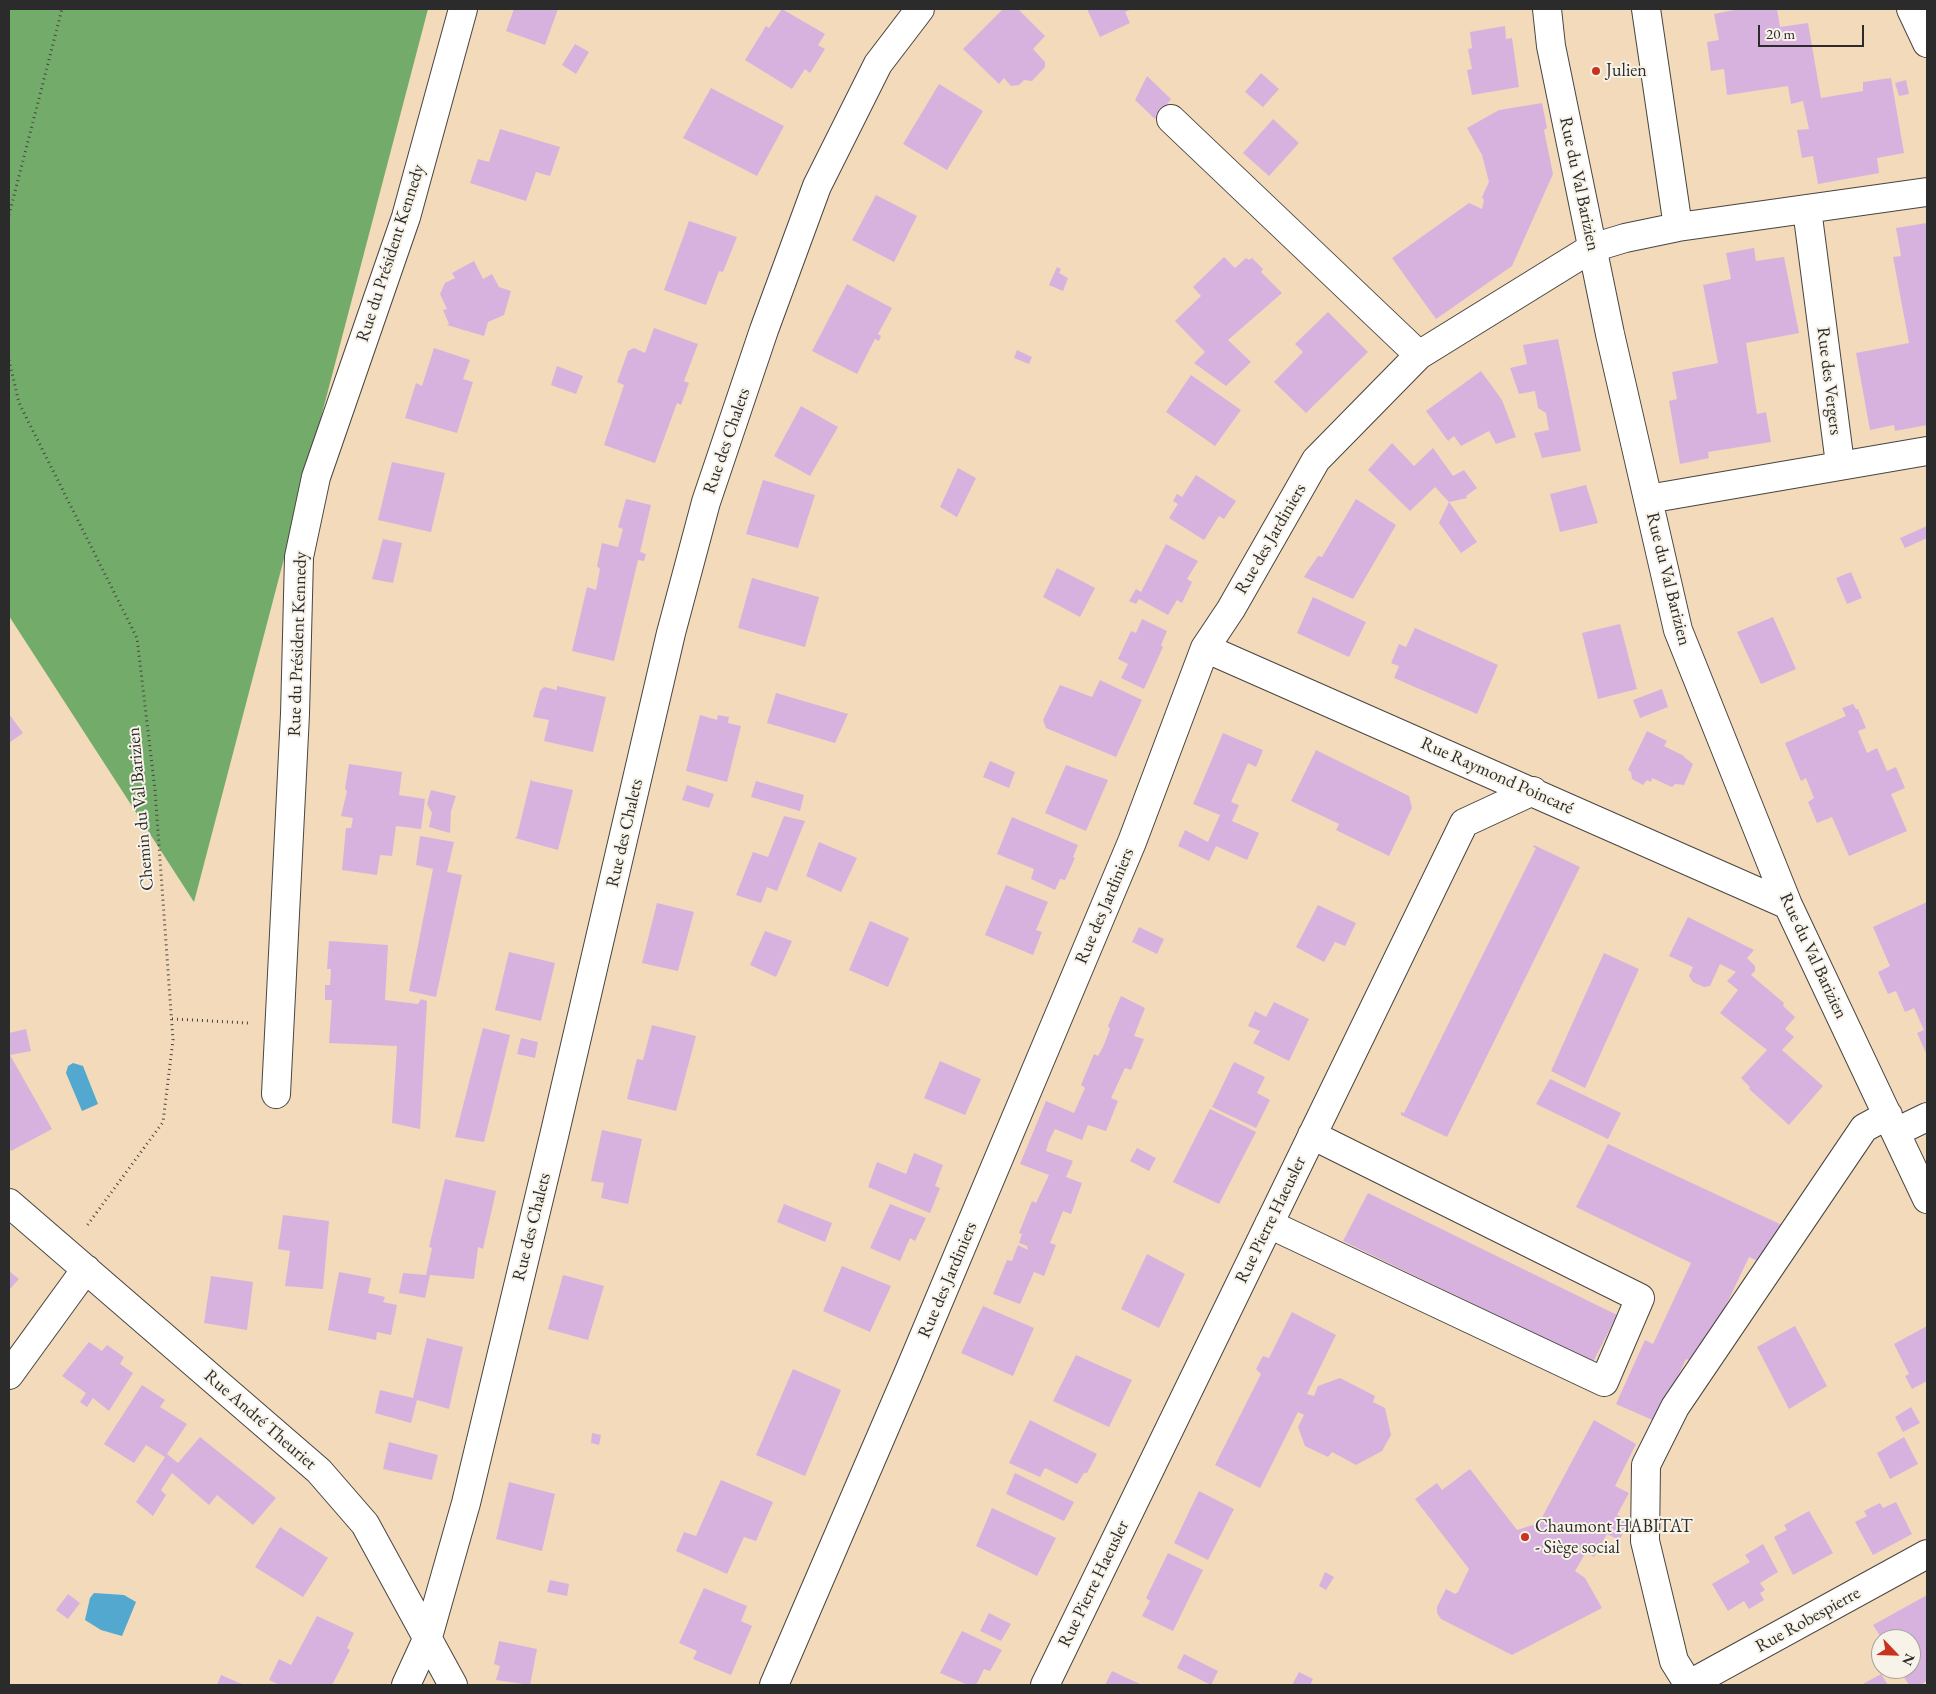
<!DOCTYPE html>
<html>
<head>
<meta charset="utf-8">
<style>
	body { margin:0 }
	#map { position:relative; width:1936px; height:1694px; overflow:hidden; background:#f2daba; font-family:"EB Garamond",serif }
	canvas { display:block }
	.frame { position:absolute; inset:0; border:10px solid #2b2b2b; pointer-events:none }
	.north { position:absolute; left:1871px; top:1629px; width:50px; height:50px; box-sizing:border-box; background:#f7f3e8; border:1px solid #a5a39c; border-radius:50%; rotate:114deg; font-size:14px; font-weight:700; line-height:20px; text-align:center; color:#2b2b2b }
	.north::after { content:''; display:block; margin:auto; width:18px; height:22px; background:#c8321e; clip-path:polygon(50% 0,100% 100%,50% 72%,0 100%) }
	.scale { position:absolute; left:1758px; top:25px; width:106px; height:22px; box-sizing:border-box; border:2px solid #2b2b2b; border-top:0; padding-left:6px; font-size:15px; line-height:18px; white-space:nowrap; color:#2b2b2b; -webkit-text-stroke:4px #f7f3e8; paint-order:stroke }
</style>
</head>
<body>
<div id="map">
<canvas width="1936" height="1694"></canvas>
<div class="frame"></div>
<div class="north">N</div>
<div class="scale">20 m</div>
</div>
<script>
const c = document.querySelector('canvas').getContext('2d');
c.lineJoin = 'round';
function paint(path, color) { c.fillStyle = color; c.fill(path, 'evenodd'); }
const poly = rows => new Path2D(rows.map(r => 'M' + r).join(''));
function stroke(path, color, width, dash) { c.strokeStyle = color; c.lineWidth = width; c.lineCap = dash ? 'butt' : 'round'; c.setLineDash(dash || []); c.stroke(path); }
function write(font, color, halo, rows, align = 'center') {
  c.font = font + ' "EB Garamond",serif'; c.lineWidth = 4; c.setLineDash([]); c.textBaseline = 'middle'; c.strokeStyle = halo; c.fillStyle = color; for (const [text, x, y, turn = 0] of rows) {
    c.save(); c.translate(x, y); c.rotate((+turn || 0) * Math.PI / 180); c.textAlign = isNaN(turn) ? turn : align; if (halo) c.strokeText(text, 0, 0); c.fillText(text, 0, 0); c.restore();
  }
}
const forest = poly([
	[9,9,428,9,194,902,9,616]
]);
const water = poly([
	[73,1063,83,1066,98,1104,82,1111,66,1073,68,1066],
	[94,1593,124,1595,136,1602,122,1636,101,1630,85,1620,90,1598]
]);
const building = poly([
	[514,9,558,9,545,45,506,31],
	[782,9,825,34,818,45,825,49,810,73,805,69,792,89,745,60,766,26,769,28],
	[1003,9,1018,9,1045,36,1033,49,1045,62,1045,67,1032,81,1024,80,1019,85,1011,86,1004,78,999,84,963,49],
	[1087,9,1132,9,1125,12,1130,23,1100,37],
	[1739,9,1777,9,1780,27,1808,23,1821,98,1863,91,1863,82,1891,78,1904,153,1877,158,1879,173,1818,184,1813,156,1802,158,1797,130,1809,129,1803,101,1791,104,1788,86,1727,95,1724,69,1711,71,1707,42,1719,40,1714,14],
	[1505,26,1506,39,1512,38,1519,87,1472,95,1467,70,1472,69,1468,49,1472,48,1470,32],
	[575,44,589,52,576,74,562,65],
	[1261,73,1279,89,1263,107,1245,92],
	[1147,76,1171,99,1155,119,1135,100],
	[1906,80,1909,94,1899,96,1895,83],
	[939,84,983,111,947,170,903,144],
	[711,88,784,126,757,176,683,138],
	[1542,103,1547,128,1544,130,1553,174,1512,266,1436,319,1392,258,1469,203,1482,209,1484,200,1482,197,1489,182,1482,155,1467,128,1499,110],
	[1273,119,1299,143,1269,176,1243,153],
	[500,129,560,147,550,176,536,172,526,201,470,183,478,159,489,162],
	[876,195,917,216,894,262,852,240],
	[689,221,737,237,723,272,719,271,706,305,664,290],
	[1927,223,1927,425,1895,431,1894,425,1870,430,1856,353,1909,343,1893,257,1901,256,1896,228],
	[1754,248,1756,261,1784,257,1799,333,1746,343,1757,414,1766,412,1771,442,1708,452,1709,458,1680,464,1669,401,1677,399,1672,372,1718,363,1703,285,1731,279,1726,253],
	[1224,257,1235,268,1246,258,1249,260,1252,258,1263,269,1261,272,1282,293,1228,340,1251,362,1226,386,1194,363,1205,352,1175,321,1201,296,1193,287],
	[474,261,483,279,492,274,499,287,511,291,504,315,488,322,484,336,447,325,449,324,443,310,447,309,440,294,445,283,455,278,452,273],
	[1057,267,1061,269,1059,273,1068,278,1063,291,1049,285],
	[847,284,892,308,878,334,881,336,879,341,875,339,857,374,812,351],
	[1328,312,1368,352,1306,413,1274,382,1303,352,1295,344],
	[654,328,698,344,684,381,689,383,681,405,677,403,655,463,604,445,624,385,617,382,628,351,634,348,645,353],
	[1558,339,1581,451,1542,458,1534,433,1549,430,1546,413,1538,408,1535,391,1519,394,1510,368,1527,364,1523,345],
	[434,348,470,360,463,379,473,382,457,433,405,418,416,383,422,386],
	[1017,350,1032,357,1029,364,1014,358],
	[557,366,583,376,576,394,551,385],
	[1481,371,1502,400,1516,437,1496,444,1489,431,1461,446,1454,436,1448,441,1426,411],
	[1191,375,1241,410,1215,446,1166,412],
	[801,406,838,427,810,476,774,456],
	[1392,443,1414,466,1433,448,1453,476,1464,470,1477,488,1466,496,1467,498,1449,502,1477,542,1461,553,1439,523,1449,502,1435,487,1410,511,1368,470],
	[392,462,445,473,431,532,378,520],
	[958,468,976,478,957,517,940,507],
	[1196,475,1236,501,1224,519,1219,516,1204,540,1169,518,1178,504,1173,501,1177,494,1182,497],
	[763,480,815,495,798,548,746,534],
	[1586,485,1598,523,1560,532,1550,494],
	[626,499,651,505,640,552,646,554,644,561,638,560,614,661,572,651,587,587,596,590,600,569,597,566,602,543,618,547,623,529,618,527],
	[1356,499,1396,525,1353,599,1304,577,1318,556,1322,557],
	[1927,526,1927,538,1905,548,1900,538],
	[383,539,402,543,393,583,372,579],
	[1166,544,1198,561,1187,579,1192,582,1182,603,1177,600,1168,615,1139,599,1136,604,1129,601,1136,589,1141,592],
	[1057,568,1095,588,1080,617,1043,597],
	[1851,572,1862,598,1847,604,1836,578],
	[752,578,819,597,805,647,738,628],
	[1313,597,1366,622,1349,657,1297,633],
	[1773,617,1796,669,1761,684,1737,632],
	[1142,619,1167,631,1161,645,1163,647,1144,689,1121,678,1128,664,1118,659,1131,631,1136,633],
	[1620,624,1637,689,1598,699,1582,633],
	[1415,628,1498,665,1477,714,1394,678,1399,666,1391,663,1399,644,1406,647],
	[1100,680,1142,700,1116,757,1046,728,1043,720,1060,685,1092,697],
	[557,686,606,697,593,752,544,741,549,720,533,717,540,691,544,687,557,690],
	[1662,689,1668,707,1640,718,1633,700],
	[776,693,848,714,835,743,767,723],
	[1853,704,1856,709,1858,709,1866,728,1858,731,1867,753,1877,748,1887,771,1896,767,1905,788,1891,794,1907,831,1849,856,1832,817,1817,823,1808,802,1814,798,1806,778,1801,781,1785,743,1846,716,1842,708],
	[9,714,23,733,9,743],
	[700,715,717,720,718,715,729,717,728,723,741,726,727,782,686,771],
	[1647,731,1667,741,1664,746,1684,756,1684,757,1693,764,1684,785,1675,784,1672,787,1652,778,1651,782,1647,780,1643,785,1632,779,1631,772,1628,770],
	[1223,733,1263,750,1256,767,1248,763,1231,802,1239,805,1232,821,1259,833,1247,860,1216,846,1209,861,1178,846,1185,830,1208,842,1220,815,1193,804],
	[1316,750,1409,796,1412,808,1389,856,1336,830,1339,824,1291,801],
	[990,761,1015,772,1009,788,983,777],
	[349,764,402,772,399,795,425,799,421,829,396,826,392,856,380,855,377,875,342,870,346,828,351,828,353,818,341,816,347,791,345,789],
	[1066,765,1108,780,1086,831,1045,813],
	[531,779,532,781,573,790,558,850,515,838,517,836],
	[756,781,804,795,800,811,751,797],
	[687,785,714,794,709,808,682,800],
	[431,790,456,796,451,811,450,833,429,827,432,813,427,804],
	[784,816,805,821,777,891,767,887,761,903,736,895,753,852,768,857],
	[1012,817,1078,845,1073,857,1075,858,1065,880,1060,879,1055,890,1031,879,1034,869,997,854],
	[420,836,454,842,447,872,462,875,436,997,409,991,433,869,416,865],
	[819,842,857,858,841,892,806,876],
	[1534,845,1580,867,1447,1137,1401,1115,1401,1112,1404,1113,1536,848,1533,847],
	[1006,885,1048,902,1036,930,1042,932,1033,955,985,935],
	[1927,902,1927,1055,1917,1033,1924,1030,1914,1008,1905,1012,1896,991,1888,994,1878,972,1890,966,1873,927],
	[657,903,694,912,678,971,642,963],
	[1318,905,1356,923,1345,946,1335,942,1324,962,1296,947],
	[1688,917,1754,950,1747,958,1755,966,1755,971,1751,975,1784,1003,1783,1006,1795,1017,1785,1029,1794,1037,1782,1050,1823,1086,1789,1125,1749,1089,1750,1087,1741,1078,1767,1050,1720,1013,1738,990,1727,981,1736,972,1720,964,1710,986,1704,987,1693,982,1689,976,1693,967,1669,956],
	[870,921,909,938,888,987,849,970],
	[1139,927,1164,939,1157,954,1132,942],
	[765,931,792,941,776,977,750,965],
	[329,941,388,945,385,1000,418,1004,421,999,427,1001,420,1129,392,1123,397,1046,329,1043,332,1000,325,1000,325,985,330,985,331,969,327,969],
	[509,952,555,963,541,1021,495,1010],
	[1604,953,1639,969,1585,1088,1551,1071],
	[1121,996,1145,1008,1134,1036,1144,1039,1131,1070,1125,1068,1111,1098,1118,1101,1106,1131,1088,1125,1082,1140,1055,1129,1049,1141,1046,1151,1073,1161,1066,1177,1082,1183,1071,1214,1063,1211,1050,1243,1056,1245,1044,1276,1034,1272,1020,1304,993,1294,1007,1260,1012,1261,1018,1245,1028,1250,1027,1246,1019,1243,1022,1234,1019,1233,1032,1201,1036,1203,1049,1175,1020,1164,1046,1101,1074,1113,1085,1088,1081,1085,1094,1054,1098,1056,1103,1047,1110,1029,1108,1026],
	[1274,1002,1309,1019,1289,1061,1253,1043,1260,1031,1248,1026,1255,1011,1266,1017],
	[652,1025,696,1036,676,1111,627,1099,637,1059,643,1060],
	[483,1028,510,1035,484,1142,455,1137],
	[26,1029,31,1051,10,1055,52,1129,11,1151,9,1147,9,1033],
	[521,1038,538,1042,535,1058,517,1054],
	[940,1061,981,1079,965,1115,924,1098],
	[1234,1062,1265,1077,1257,1093,1270,1100,1256,1128,1212,1107],
	[1550,1079,1621,1113,1608,1139,1536,1104],
	[1210,1109,1256,1132,1219,1204,1173,1182],
	[602,1130,642,1139,628,1204,601,1198,604,1183,591,1181],
	[1608,1144,1782,1225,1763,1263,1749,1257,1698,1364,1686,1359,1657,1422,1616,1404,1645,1340,1653,1344,1691,1263,1576,1207],
	[1137,1148,1156,1158,1149,1171,1130,1161],
	[914,1153,943,1165,935,1186,940,1188,930,1213,868,1187,877,1162,906,1174],
	[445,1179,496,1191,483,1249,478,1247,474,1279,430,1275,425,1298,399,1293,403,1273,426,1275,432,1248,429,1247],
	[1368,1193,1617,1315,1593,1362,1343,1241],
	[784,1204,832,1223,825,1242,777,1222],
	[890,1204,926,1218,915,1241,910,1238,900,1261,870,1248],
	[283,1215,329,1221,323,1289,285,1286,290,1251,278,1249],
	[1147,1254,1185,1274,1159,1328,1121,1309],
	[842,1266,891,1286,870,1332,823,1311],
	[9,1271,19,1279,9,1290],
	[339,1272,371,1278,368,1293,385,1297,383,1302,397,1305,391,1335,377,1332,376,1340,328,1330],
	[563,1275,604,1286,588,1340,548,1329],
	[211,1276,253,1282,247,1330,204,1323],
	[983,1306,1034,1328,1013,1376,961,1353],
	[1292,1312,1336,1335,1307,1394,1314,1396,1318,1386,1340,1378,1375,1396,1373,1402,1385,1408,1391,1435,1382,1451,1356,1465,1332,1452,1328,1457,1305,1446,1298,1427,1304,1415,1298,1412,1260,1488,1215,1465,1261,1374,1256,1369,1263,1356,1269,1358],
	[1795,1326,1827,1386,1789,1409,1757,1347],
	[1927,1326,1927,1381,1912,1389,1905,1376,1909,1374,1894,1344],
	[427,1338,463,1347,449,1409,417,1400,411,1423,375,1413,380,1390,413,1398],
	[89,1342,102,1351,107,1345,124,1357,120,1364,133,1373,109,1411,93,1398,87,1407,80,1402,86,1393,62,1376],
	[1076,1355,1132,1380,1109,1427,1053,1401],
	[793,1369,841,1390,805,1476,756,1455],
	[142,1385,165,1400,160,1407,187,1424,167,1454,178,1463,200,1437,276,1498,253,1525,217,1495,209,1505,172,1473,161,1490,166,1495,153,1516,136,1502,165,1457,146,1445,134,1463,104,1444],
	[1911,1407,1920,1423,1903,1432,1895,1417],
	[1030,1420,1097,1454,1087,1473,1084,1473,1077,1484,1045,1468,1040,1477,1009,1463],
	[1594,1420,1636,1444,1615,1486,1629,1493,1617,1515,1630,1522,1619,1540,1607,1534,1594,1557,1586,1552,1575,1571,1585,1578,1602,1608,1512,1655,1441,1619,1437,1613,1437,1607,1446,1589,1455,1594,1458,1592,1469,1569,1415,1499,1437,1483,1442,1490,1470,1469,1517,1530,1539,1523],
	[592,1433,601,1435,599,1445,591,1443],
	[1904,1437,1918,1464,1890,1479,1877,1453],
	[389,1442,438,1455,432,1480,383,1469],
	[1015,1473,1074,1502,1064,1521,1006,1494],
	[721,1480,773,1502,756,1541,744,1537,727,1574,676,1551,684,1532,696,1536],
	[509,1482,555,1494,542,1551,496,1539],
	[1199,1491,1234,1509,1208,1560,1174,1543],
	[1896,1502,1912,1534,1873,1555,1855,1522,1867,1516,1864,1511,1880,1503,1883,1508],
	[992,1508,1056,1538,1037,1576,976,1546],
	[1809,1511,1833,1553,1793,1575,1774,1537,1787,1530,1784,1525],
	[280,1527,328,1558,303,1597,255,1567],
	[1763,1544,1778,1572,1760,1583,1765,1590,1760,1593,1764,1600,1749,1609,1744,1601,1728,1611,1712,1584,1750,1562,1745,1555],
	[1168,1553,1203,1570,1173,1631,1142,1616,1150,1601,1146,1598],
	[1325,1572,1334,1577,1326,1590,1319,1586],
	[550,1580,569,1584,567,1596,547,1592],
	[704,1588,747,1606,741,1621,752,1626,731,1675,693,1659,697,1651,679,1643],
	[68,1594,80,1603,68,1619,56,1610],
	[1927,1595,1927,1681,1920,1685,1909,1685,1899,1669,1911,1669,1911,1639,1882,1639,1873,1625],
	[989,1613,1011,1624,1001,1641,980,1631],
	[317,1616,354,1633,347,1648,350,1650,332,1685,280,1685,269,1680,279,1659,291,1665],
	[962,1631,1002,1650,990,1671,984,1669,976,1685,968,1685,940,1673],
	[499,1641,537,1649,530,1685,496,1680,500,1666,494,1664],
	[1184,1654,1218,1671,1211,1685,1177,1668],
	[1112,1671,1142,1685,1105,1685],
	[1299,1672,1313,1679,1310,1685,1292,1685],
	[1881,1674,1888,1685,1861,1685],
	[221,1675,244,1685,217,1685]
]);
const path = poly([
	[9,215,62,9],
	[9,360,19,403,137,638,155,790,173,1040,163,1122,86,1227],
	[172,1019,249,1023]
]);
const minor = poly([
	[1547,9,1551,46,1610,334,1678,630,1788,905,1927,1199],
	[1646,9,1678,227],
	[1911,9,1927,43],
	[1171,119,1419,355],
	[1807,209,1840,464],
	[1648,499,1927,451],
	[1205,648,1788,905],
	[276,1094,295,714,299,557,316,477,406,217,463,9],
	[1896,1132,1927,1117],
	[9,1203,319,1471,365,1524,453,1685],
	[1269,1224,1604,1382,1640,1298,1312,1135],
	[9,1375,86,1269],
	[406,1685,428,1637,466,1503,554,1136,671,633,706,502,764,330,817,186,878,64,920,9],
	[774,1685,908,1374,1132,842,1205,648,1231,609,1316,460,1419,355,1592,248,1625,238,1678,227,1927,192],
	[1045,1685,1464,823,1533,791],
	[1688,1685,1927,1554],
	[1689,1685,1674,1661,1645,1541,1646,1465,1675,1407,1864,1128,1888,1115]
]);
const markers = [
	[1596,71,5,"#c8321e"],
	[1525,1537,5,"#c8321e"]
];
const poiNames = [
	["Julien",1606,71],
	["Chaumont HABITAT",1535,1527],
	["- Siège social",1535,1548]
];
const streetNames = [
	["Rue du Val Barizien",1579,184,78],
	["Rue du Président Kennedy",391,253,-72],
	["Rue des Vergers",1829,381,83],
	["Rue des Chalets",727,441,-71],
	["Rue des Jardiniers",1271,539,-60],
	["Rue du Val Barizien",1668,579,76],
	["Rue du Président Kennedy",298,644,-88],
	["Rue Raymond Poincaré",1497,776,24],
	["Chemin du Val Barizien",141,809,-95],
	["Rue des Chalets",625,833,-77],
	["Rue des Jardiniers",1105,906,-67],
	["Rue du Val Barizien",1813,956,65],
	["Rue Pierre Haeusler",1271,1220,-64],
	["Rue des Chalets",532,1227,-76],
	["Rue des Jardiniers",948,1280,-67],
	["Rue André Theuriet",260,1420,41],
	["Rue Pierre Haeusler",1094,1584,-64],
	["Rue Robespierre",1808,1620,-29]
];
paint(forest, '#72ab6a');
paint(water, '#52a8ce');
paint(building, '#d8b2df');
stroke(minor, '#494540', 30);
stroke(path, '#494540', 3, [1, 4]);
stroke(minor, '#fff', 28);
for (const [x, y, r, color] of markers) { const dot = new Path2D(); dot.arc(x, y, r, 0, 2 * Math.PI); c.fillStyle = color; c.fill(dot); stroke(dot, '#f7f3e8', 2); }
write('18px', '#2b2b2b', '#f7f3e8', poiNames, 'left');
write('18px', '#2b2b2b', '#f7f3e8', streetNames);
</script>
</body>
</html>
